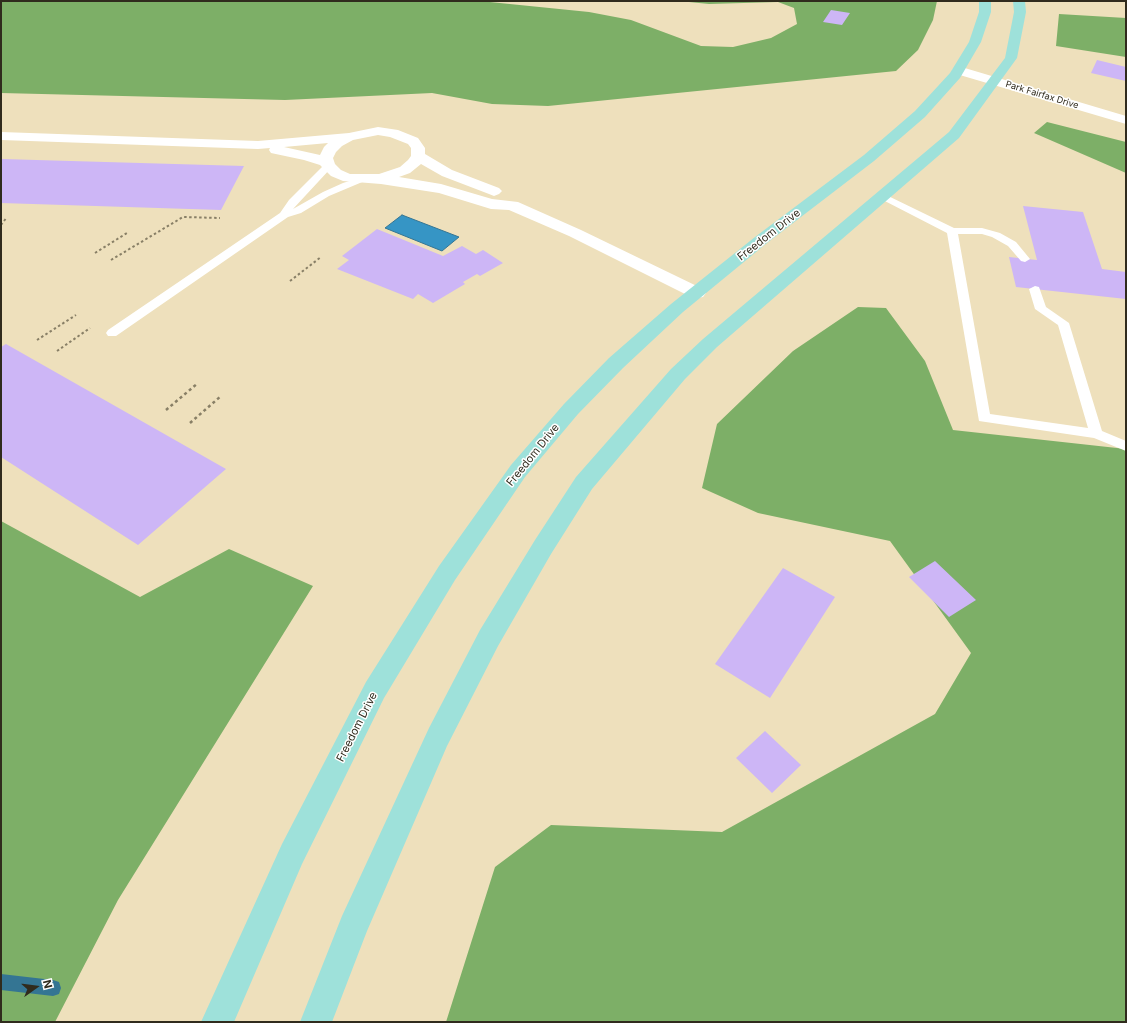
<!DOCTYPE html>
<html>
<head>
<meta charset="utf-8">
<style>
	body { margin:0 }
	#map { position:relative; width:1127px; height:1023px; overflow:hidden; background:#eee0bc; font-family:Inter,sans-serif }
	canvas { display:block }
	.frame { position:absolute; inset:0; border:2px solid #302b1d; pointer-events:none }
	.north { position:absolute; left:16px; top:967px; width:40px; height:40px; -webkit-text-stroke:3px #fff; paint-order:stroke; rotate:76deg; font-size:11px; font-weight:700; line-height:16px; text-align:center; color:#302b1d }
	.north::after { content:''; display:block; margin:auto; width:14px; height:18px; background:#302b1d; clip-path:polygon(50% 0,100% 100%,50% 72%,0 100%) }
</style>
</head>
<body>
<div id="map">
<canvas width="1127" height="1023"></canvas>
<div class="frame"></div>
<div class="north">N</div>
</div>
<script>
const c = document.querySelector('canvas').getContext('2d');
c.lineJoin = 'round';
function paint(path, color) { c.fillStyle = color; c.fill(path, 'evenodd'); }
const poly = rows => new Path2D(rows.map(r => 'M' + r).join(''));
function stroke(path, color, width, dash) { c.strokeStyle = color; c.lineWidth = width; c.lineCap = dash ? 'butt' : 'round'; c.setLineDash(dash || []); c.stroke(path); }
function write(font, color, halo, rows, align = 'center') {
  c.font = font + ' Inter,sans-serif'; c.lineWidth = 3; c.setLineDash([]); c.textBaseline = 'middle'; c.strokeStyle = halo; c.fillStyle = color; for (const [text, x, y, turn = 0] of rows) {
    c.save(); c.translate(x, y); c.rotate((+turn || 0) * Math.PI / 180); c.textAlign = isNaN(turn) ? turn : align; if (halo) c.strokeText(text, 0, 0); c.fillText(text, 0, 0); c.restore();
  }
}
const forest = poly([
	[1,1,480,1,589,12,631,20,701,46,733,47,771,38,797,24,794,8,778,2,709,4,679,1,937,1,933,20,918,50,896,71,548,106,492,104,432,93,285,100,1,93],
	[1059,14,1126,18,1126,57,1056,46],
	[1047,122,1126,142,1126,173,1034,133],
	[858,307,886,308,925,361,953,430,1126,449,1126,1022,446,1022,495,867,551,825,722,832,935,714,971,653,890,541,758,513,702,488,717,424,793,351],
	[1,521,140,597,229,549,313,586,118,900,55,1022,1,1022]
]);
const water = poly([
	[402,215,459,237,442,251,385,228,402,215]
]);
const stream = poly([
	[1,974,53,980,59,982,61,988,59,994,53,996,1,990,1,974]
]);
const building = poly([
	[831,10,850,13,842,25,823,22],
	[1097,60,1126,67,1126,81,1091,73],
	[2,159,244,166,221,210,1,203],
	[1023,206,1083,212,1102,269,1126,272,1126,299,1016,287,1009,257,1037,260],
	[377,229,443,256,462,246,476,254,483,250,503,263,480,276,477,274,463,282,465,284,433,303,418,294,413,299,337,269,349,260,342,256],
	[6,344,226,469,138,545,1,457,1,347],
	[935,561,976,600,949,617,909,577],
	[783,568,835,597,770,698,715,664],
	[765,731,801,765,772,793,736,758]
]);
const pathFar1 = poly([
	[1,225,7,217],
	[95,253,127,233],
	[111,260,183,217,220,218],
	[290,281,321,257],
	[37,340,76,315],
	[57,351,90,328]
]);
const path = poly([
	[166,410,198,383],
	[190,423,221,396]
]);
const service = poly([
	[328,163,333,166,331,168,293,209,323,192,343,183,362,177,367,180,329,196,301,213,288,217,116,336,108,336,106,333,108,330,280,213,289,200,325,164,328,163],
	[882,193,954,228,982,228,1000,233,1016,242,1030,259,1025,262,1021,261,1008,246,992,237,982,234,958,234,990,414,1088,428,1058,325,1035,309,1029,289,1035,286,1039,287,1046,307,1069,323,1102,431,1126,441,1126,451,1094,438,979,421,947,233,879,198,877,196,879,194,882,193]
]);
const minor = poly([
	[958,66,1126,116,1126,124,953,73,952,70,958,66],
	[378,127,398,130,418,138,425,148,425,154,452,170,499,188,502,191,499,194,494,196,489,194,442,176,421,164,410,173,399,177,441,184,492,199,518,202,581,230,703,289,706,293,703,297,697,298,691,297,569,236,509,210,491,209,439,193,381,184,343,181,331,176,320,165,304,160,271,153,269,150,270,148,258,149,1,140,1,132,258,141,349,133,378,127],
	[378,135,390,137,408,144,411,148,411,156,408,160,400,167,379,174,350,174,341,170,335,164,333,158,336,152,342,146,353,140,378,135],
	[328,143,324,147,320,155,284,147,328,143]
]);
const primary = poly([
	[979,1,991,1,991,12,981,42,960,78,925,117,874,161,767,243,683,312,623,368,578,414,525,477,455,580,384,698,302,864,234,1022,201,1022,282,844,366,682,439,566,511,465,564,404,609,358,671,304,755,237,864,155,915,111,950,73,969,42,979,12,979,1],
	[1013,1,1025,1,1026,12,1017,58,959,138,717,347,685,379,592,489,551,554,498,646,447,746,367,931,332,1022,300,1022,342,916,429,728,480,630,535,540,576,477,671,369,703,339,949,132,1005,58,1014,12,1013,1]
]);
const farStreetnames = [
	["Park Fairfax Drive",1042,95,17]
];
const streetNames = [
	["Freedom Drive",769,235,-38],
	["Freedom Drive",533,455,-51],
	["Freedom Drive",357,727,-63]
];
paint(forest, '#7daf67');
paint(water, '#3695c5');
stroke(water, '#347593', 1);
paint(stream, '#347593');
paint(building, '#cdb6f6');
stroke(pathFar1, '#887f66', 2, [2.5, 2.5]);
stroke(path, '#887f66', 2.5, [3, 3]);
paint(service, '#fff');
paint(minor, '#fff');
paint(primary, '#9ee1da');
write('9px', '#302b1d', '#fff', farStreetnames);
write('11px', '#302b1d', '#fff', streetNames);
</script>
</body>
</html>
